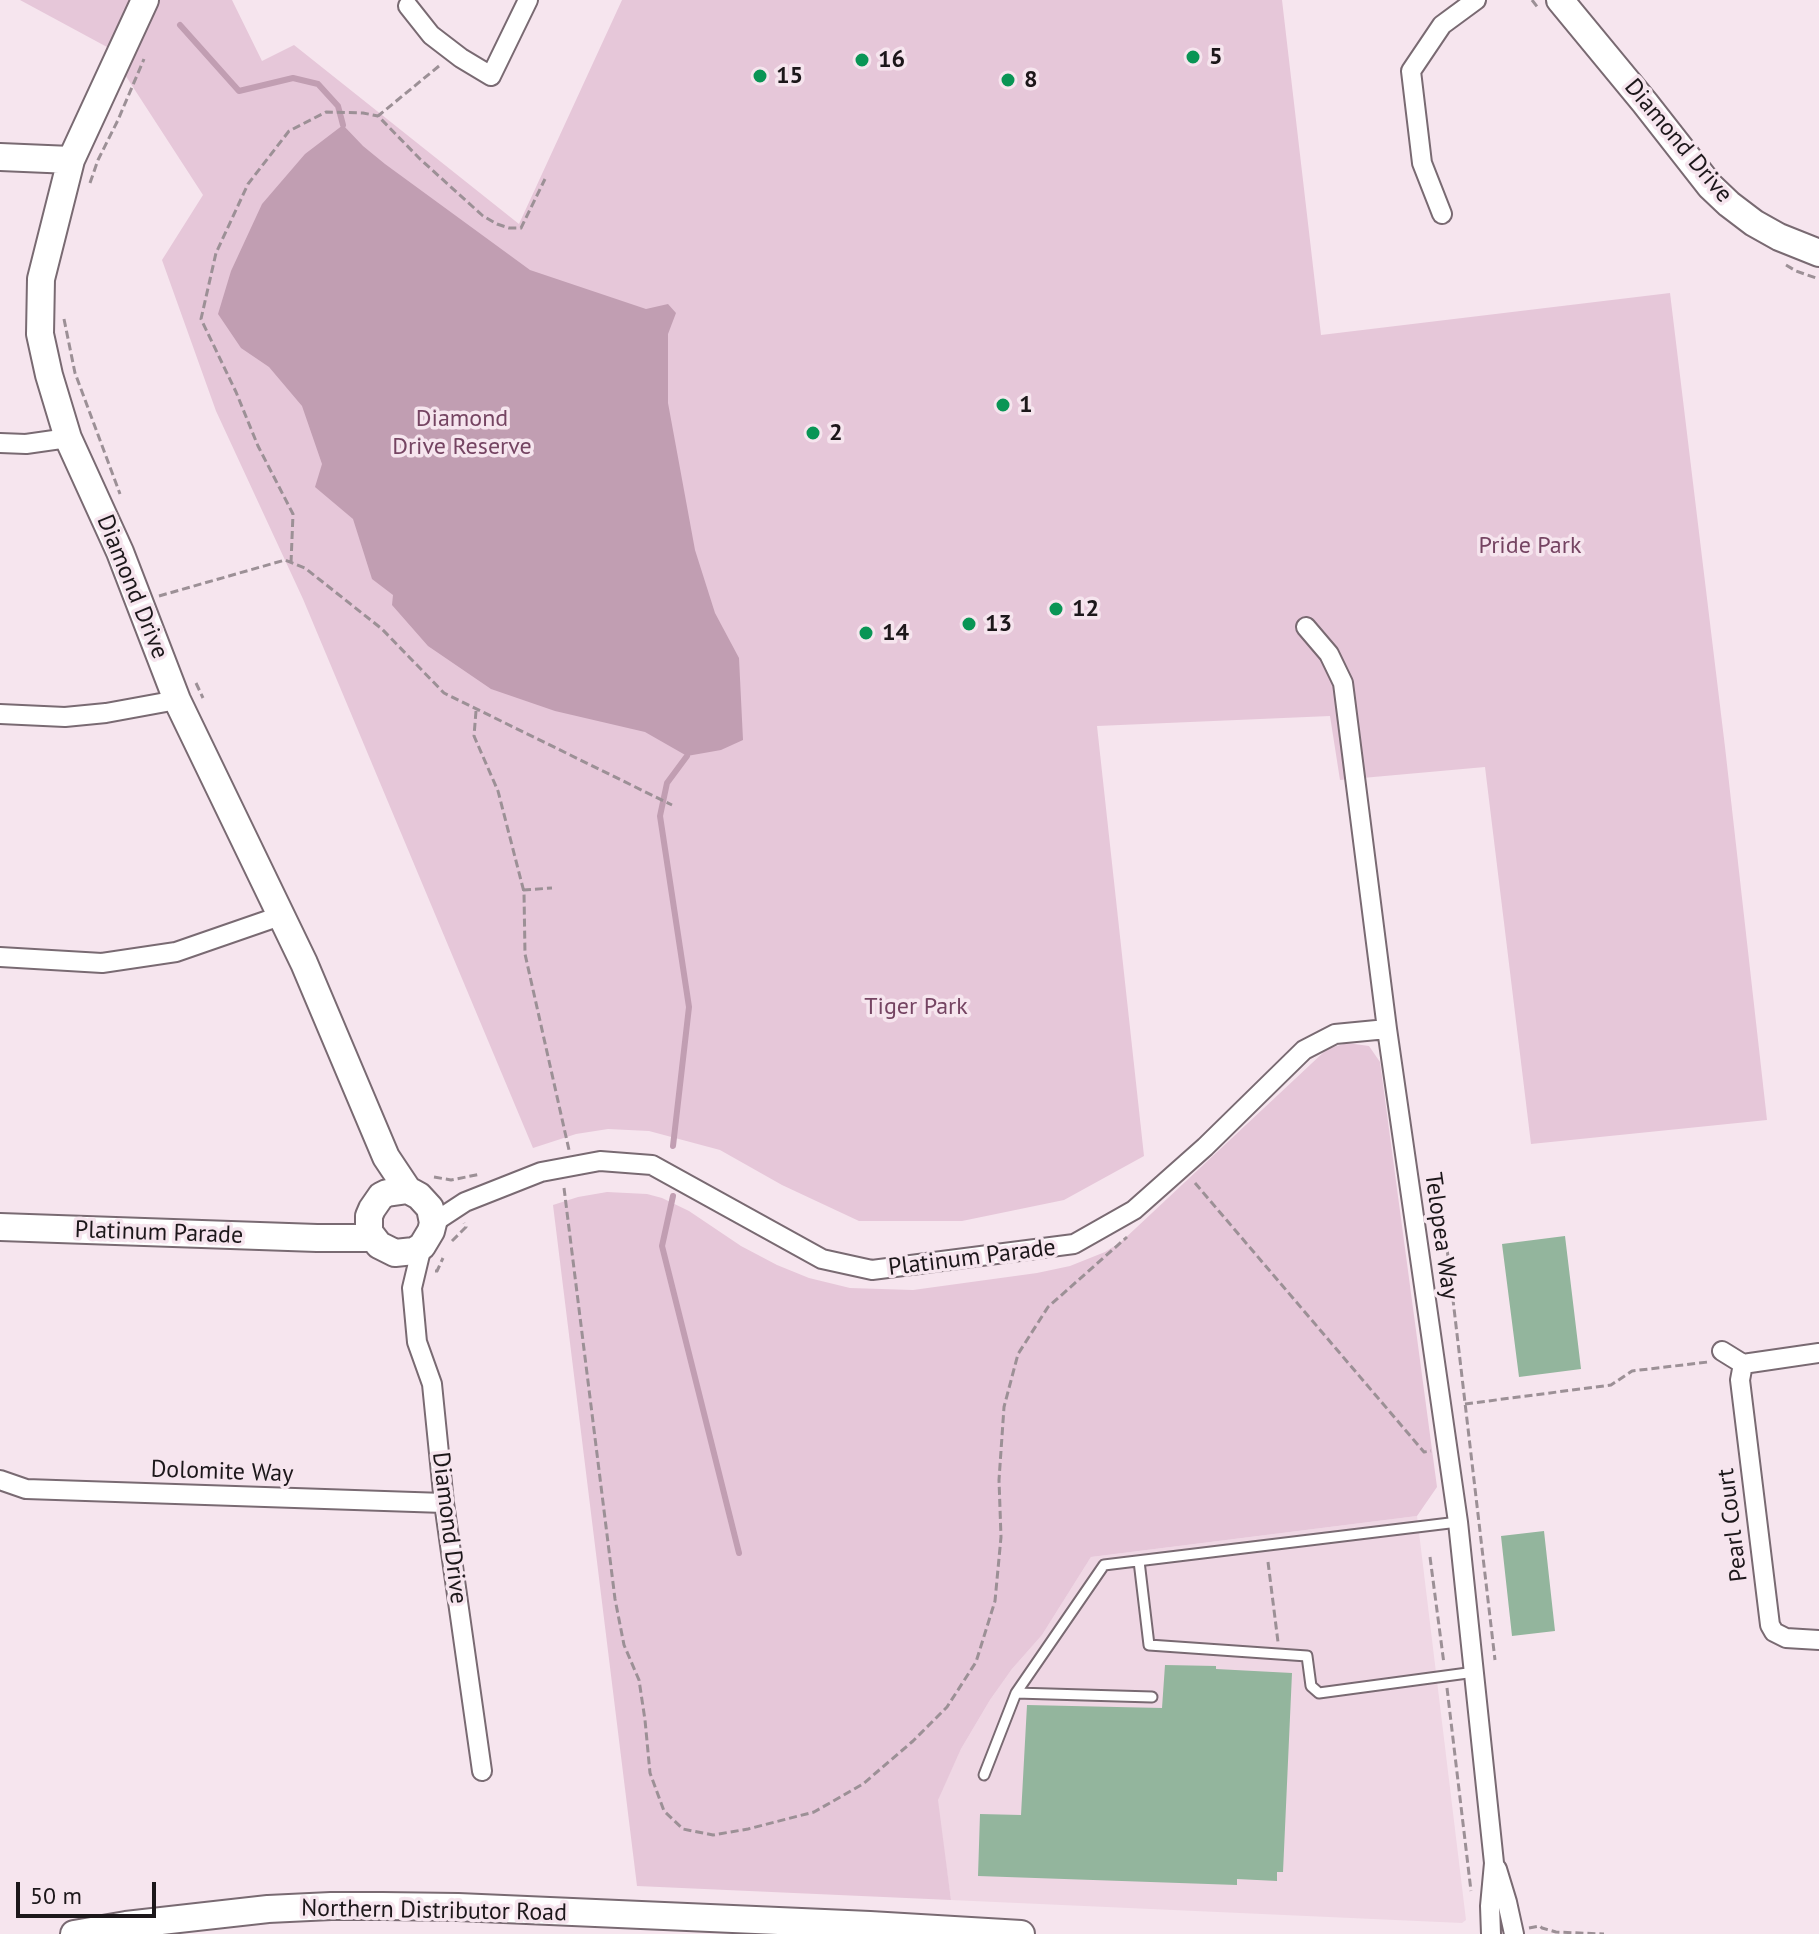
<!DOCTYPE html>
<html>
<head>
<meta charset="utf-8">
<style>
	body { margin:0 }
	#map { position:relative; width:1819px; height:1934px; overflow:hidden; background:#f6e5ee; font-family:"PT Sans",sans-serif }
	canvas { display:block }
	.scale { position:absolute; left:16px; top:1882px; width:140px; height:36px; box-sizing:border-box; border:4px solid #1c171a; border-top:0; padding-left:10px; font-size:24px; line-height:28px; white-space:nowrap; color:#1c171a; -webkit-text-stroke:6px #f6e5ee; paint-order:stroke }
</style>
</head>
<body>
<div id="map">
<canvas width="1819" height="1934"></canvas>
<div class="scale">50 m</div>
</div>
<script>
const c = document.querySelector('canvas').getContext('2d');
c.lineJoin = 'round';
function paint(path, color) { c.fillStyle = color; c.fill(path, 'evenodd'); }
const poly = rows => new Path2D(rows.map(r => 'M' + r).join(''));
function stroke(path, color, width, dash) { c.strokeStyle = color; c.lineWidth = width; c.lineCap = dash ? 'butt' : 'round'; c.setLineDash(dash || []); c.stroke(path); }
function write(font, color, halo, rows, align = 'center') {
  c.font = font + ' "PT Sans",sans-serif'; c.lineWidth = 7; c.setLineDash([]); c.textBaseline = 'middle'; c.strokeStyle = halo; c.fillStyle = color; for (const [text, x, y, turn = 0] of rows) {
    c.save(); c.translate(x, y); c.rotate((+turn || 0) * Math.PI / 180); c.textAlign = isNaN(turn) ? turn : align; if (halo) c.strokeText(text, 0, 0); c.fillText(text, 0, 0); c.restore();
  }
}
const built = poly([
	[1417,1516,1466,1920,1462,1923,951,1900,937,1800,961,1749,990,1700,1012,1669,1042,1635,1091,1557]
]);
const green = poly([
	[20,0,232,0,262,61,294,45,519,224,622,0,1282,0,1321,335,1670,293,1725,747,1767,1120,1531,1144,1485,767,1340,780,1330,716,1097,726,1144,1156,1064,1200,962,1221,859,1221,782,1185,720,1150,649,1131,608,1129,576,1134,533,1148,303,599,216,411,162,260,203,195,107,47],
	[1347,1043,1369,1046,1380,1062,1437,1487,1417,1516,1091,1557,1042,1635,1012,1669,990,1700,961,1749,938,1800,951,1900,637,1886,553,1205,578,1197,607,1192,647,1194,662,1198,689,1211,741,1246,777,1265,809,1278,850,1288,913,1290,1037,1273,1070,1266,1105,1252,1121,1242,1327,1049]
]);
const water = poly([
	[343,125,363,146,385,164,530,270,646,309,668,304,676,313,668,334,668,403,695,550,715,613,739,658,743,740,721,750,687,756,645,732,555,711,491,689,428,646,392,605,393,595,372,579,353,519,315,487,322,464,302,406,269,367,241,348,218,314,231,271,262,204,305,154]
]);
const stream = poly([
	[180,25,239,91,293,78,318,84,338,106,343,125],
	[673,1146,689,1007,660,816,667,783,687,756],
	[673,1196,662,1246,739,1553]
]);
const building = poly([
	[1565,1236,1581,1369,1519,1377,1502,1244],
	[1544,1531,1555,1631,1512,1636,1501,1536],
	[1165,1665,1216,1666,1216,1669,1292,1673,1283,1872,1277,1872,1277,1881,1237,1879,1237,1885,978,1876,980,1814,1021,1815,1027,1705,1162,1708]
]);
const path = poly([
	[1532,0,1539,9],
	[439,66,378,116,420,159,483,216,497,224,509,228,521,228,545,179],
	[90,183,98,160,118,120,144,59],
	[1786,265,1796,271,1819,279],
	[64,319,75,373,120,494],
	[291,563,293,514,258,446,236,392,201,319,216,253,248,184,289,131,326,112,363,113,378,116],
	[159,596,285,560,305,568,382,629,444,693,672,805],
	[196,683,203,698],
	[476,711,474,736,498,791,524,892,525,954,569,1150],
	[523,890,552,888],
	[434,1177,451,1180,481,1174],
	[1195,1183,1424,1452,1431,1451],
	[564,1188,615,1599,624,1645,639,1680,645,1720,650,1773,664,1811,683,1829,713,1835,748,1829,814,1812,863,1784,913,1741,947,1707,976,1662,995,1601,1001,1537,999,1480,1004,1407,1018,1354,1048,1307,1127,1237],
	[1443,1214,1495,1660],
	[452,1241,466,1227,464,1223],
	[435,1271,437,1271,443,1258],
	[1465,1404,1611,1385,1632,1371,1708,1362],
	[1430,1557,1444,1664],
	[1268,1562,1278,1642],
	[1447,1688,1471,1891],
	[1529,1928,1540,1926,1542,1928,1556,1932,1604,1934]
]);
const lane = poly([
	[1139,1561,1149,1645,1307,1656,1311,1686,1319,1693,1475,1672],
	[1016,1693,1152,1697],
	[984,1775,1016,1693,1104,1565,1458,1522]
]);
const street = poly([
	[408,6,431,35,461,58,491,76,528,0],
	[1442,214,1422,163,1411,71,1442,25,1476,0],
	[0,443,26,444,68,438],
	[1306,627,1329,654,1343,683,1387,1029,1458,1522,1494,1863,1490,1906,1491,1934],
	[0,714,65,717,106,713,177,700],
	[0,957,102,963,176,952,280,916],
	[433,1223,465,1202,541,1172,600,1161,652,1165,822,1259,872,1270,1074,1244,1134,1210,1205,1147,1304,1050,1335,1034,1387,1029],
	[422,1246,412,1288,417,1342,432,1384,444,1503,482,1771],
	[1722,1351,1743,1364,1819,1353],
	[1743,1364,1740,1380,1770,1625,1774,1632,1786,1638,1819,1640],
	[0,1480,26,1489,444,1503],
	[1497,1869,1507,1902,1514,1934]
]);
const secondary = poly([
	[145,0,71,160,41,279,40,334,49,375,68,438,120,552,177,700,304,963,386,1157,408,1190],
	[1560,0,1645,103,1710,186,1729,204,1754,223,1779,237,1819,253],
	[0,157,71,160],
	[408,1190,419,1196,430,1208,433,1223,431,1231,422,1246,414,1251,395,1253,379,1245,369,1232,369,1216,372,1209,381,1196,387,1193,408,1190],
	[0,1227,317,1238,373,1238],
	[74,1934,126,1925,268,1909,331,1906,383,1906,458,1907,870,1925,1021,1934]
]);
const markers = [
	[1193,57,8,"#099555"],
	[862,60,8,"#099555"],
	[760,76,8,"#099555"],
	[1008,80,8,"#099555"],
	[1003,405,8,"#099555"],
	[813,433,8,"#099555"],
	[1056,609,8,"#099555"],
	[969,624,8,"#099555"],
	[866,633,8,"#099555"]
];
const poiNames = [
	["5",1209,57],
	["16",878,60],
	["15",776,76],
	["8",1024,80],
	["1",1019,405],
	["2",829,433],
	["12",1072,609],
	["13",985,624],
	["14",882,633]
];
const streetNames = [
	["Diamond Drive",1678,141,50],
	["Diamond Drive",132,587,68],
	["Platinum Parade",159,1233,2],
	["Telopea Way",1441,1236,82],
	["Platinum Parade",972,1258,-7],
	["Dolomite Way",222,1472,2],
	["Pearl Court",1733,1525,-97],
	["Diamond Drive",449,1528,83],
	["Northern Distributor Road",434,1911,1]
];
const parkNames = [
	["Diamond",462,419],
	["Drive Reserve",462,447],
	["Pride Park",1530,546],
	["Tiger Park",916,1007]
];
paint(built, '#efd7e4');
paint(green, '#e6c7d9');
paint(water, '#c19eb2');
stroke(stream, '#c19eb2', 6);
paint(building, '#93b59d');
stroke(lane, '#796a72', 13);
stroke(street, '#796a72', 22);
stroke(secondary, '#796a72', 30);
stroke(path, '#9c9096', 3, [8, 4]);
stroke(lane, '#fff', 9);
stroke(street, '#fff', 18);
stroke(secondary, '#fff', 26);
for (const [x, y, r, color] of markers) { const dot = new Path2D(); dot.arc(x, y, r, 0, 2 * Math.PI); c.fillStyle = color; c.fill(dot); stroke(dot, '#f6e5ee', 3); }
write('bold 24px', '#1c171a', '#f6e5ee', poiNames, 'left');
write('24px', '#1c171a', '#f6e5ee', streetNames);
write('24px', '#754462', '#f6e5ee', parkNames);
</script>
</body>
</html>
